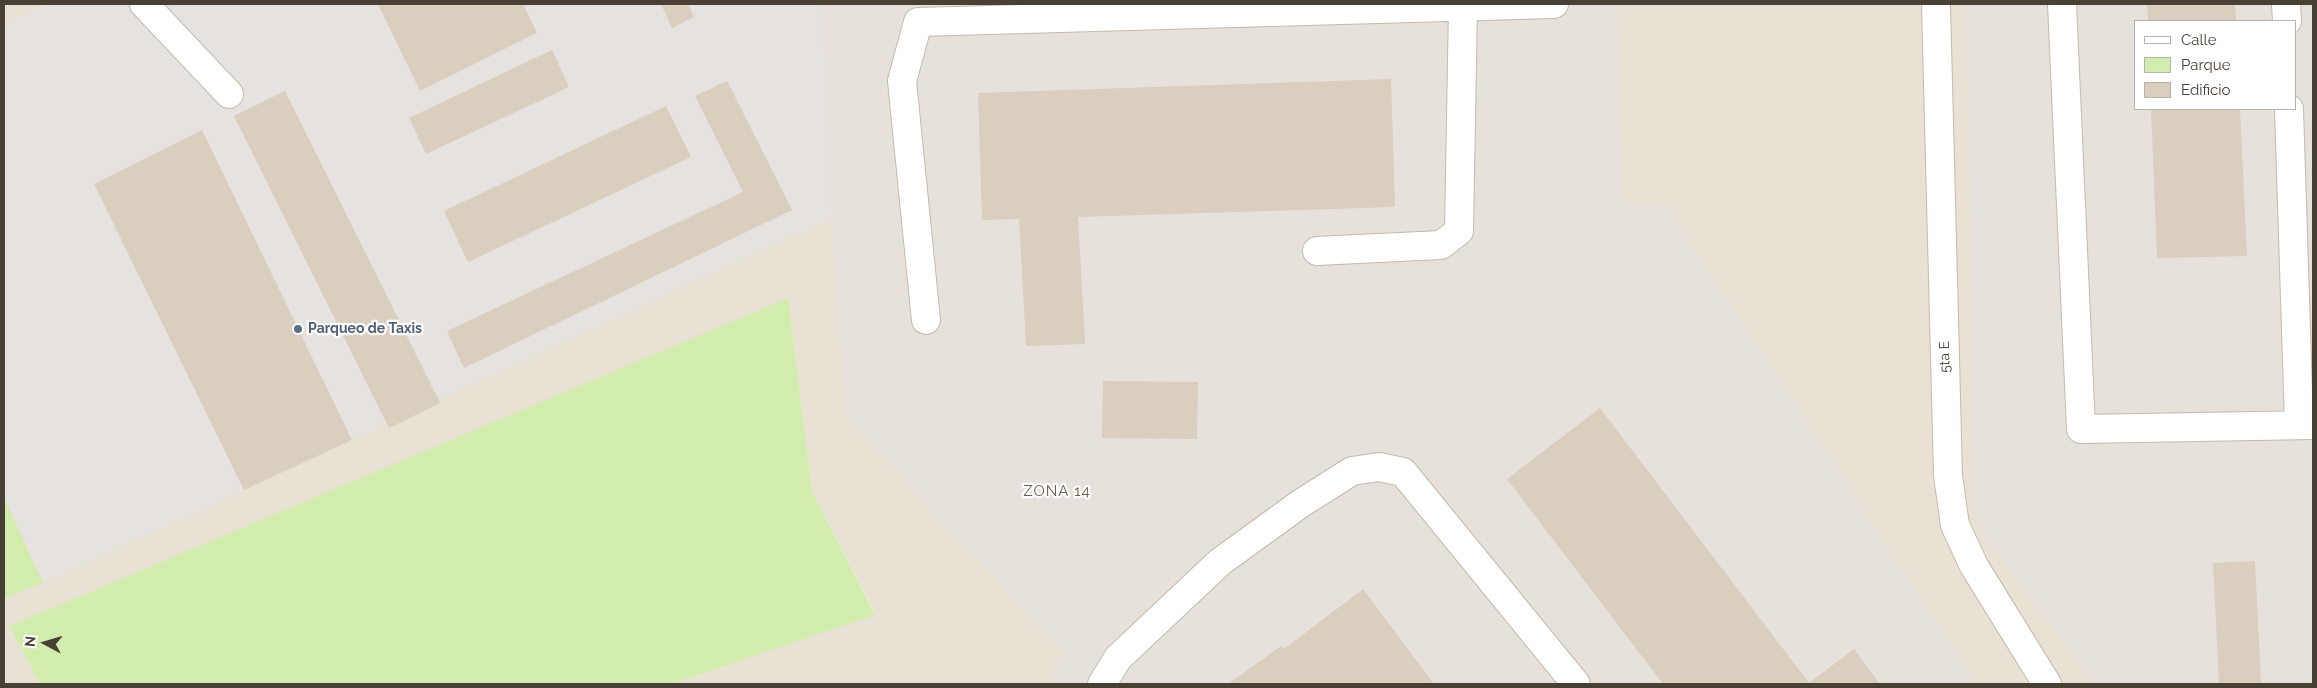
<!DOCTYPE html>
<html>
<head>
<meta charset="utf-8">
<style>
	body { margin:0 }
	#map { position:relative; width:2317px; height:688px; overflow:hidden; background:#f4f0e6; font-family:Raleway,sans-serif }
	canvas { display:block }
	.frame { position:absolute; inset:0; border:5px solid #484035; pointer-events:none }
	.legend { position:absolute; left:2134px; top:20px; width:162px; height:90px; box-sizing:border-box; background:#fff; border:1px solid #b6b3ae; margin:0; padding:6px 9px; list-style:none; font-size:15px; color:#484035 }
	.legend li { display:flex; align-items:center; gap:10px; height:25px }
	.legend b { width:25px; border:1px solid #b6b3ae }
	.north { position:absolute; left:20px; top:618px; width:50px; height:50px; -webkit-text-stroke:4px #fff; paint-order:stroke; rotate:276deg; font-size:14px; font-weight:700; line-height:20px; text-align:center; color:#484035 }
	.north::after { content:''; display:block; margin:auto; width:18px; height:22px; background:#484035; clip-path:polygon(50% 0,100% 100%,50% 72%,0 100%) }
</style>
</head>
<body>
<div id="map">
<canvas width="2317" height="688"></canvas>
<div class="frame"></div>
<ul class="legend">
<li><b style="height:6px;background:#fff"></b>Calle</li>
<li><b style="height:14px;background:#d1ecac"></b>Parque</li>
<li><b style="height:14px;background:#dacebe"></b>Edificio</li>
</ul>
<div class="north">N</div>
</div>
<script>
const c = document.querySelector('canvas').getContext('2d');
c.lineJoin = 'round';
function paint(path, color) { c.fillStyle = color; c.fill(path, 'evenodd'); }
const poly = rows => new Path2D(rows.map(r => 'M' + r).join(''));
function stroke(path, color, width, dash) { c.strokeStyle = color; c.lineWidth = width; c.lineCap = dash ? 'butt' : 'round'; c.setLineDash(dash || []); c.stroke(path); }
function write(font, color, halo, rows, align = 'center') {
  c.font = font + ' Raleway,sans-serif'; c.lineWidth = 4.5; c.setLineDash([]); c.textBaseline = 'middle'; c.strokeStyle = halo; c.fillStyle = color; for (const [text, x, y, turn = 0] of rows) {
    c.save(); c.translate(x, y); c.rotate((+turn || 0) * Math.PI / 180); c.textAlign = isNaN(turn) ? turn : align; if (halo) c.strokeText(text, 0, 0); c.fillText(text, 0, 0); c.restore();
  }
}
const residential = poly([
	[4,4,2313,4,2313,684,672,684,875,614,812,491,788,299,9,626,40,684,4,684],
	[2136,21,2296,21,2296,109,2136,109]
]);
const industrial = poly([
	[821,4,1617,4,1621,204,1667,205,1977,684,1051,684,1051,673,1063,653,847,419,831,218],
	[1966,4,2313,4,2313,684,2095,684,1976,525],
	[2136,21,2296,21,2296,109,2136,109]
]);
const green = poly([
	[788,298,812,491,875,615,672,684,40,684,9,626],
	[4,497,43,583,4,598]
]);
const parking = poly([
	[46,4,821,4,831,218,43,583,4,497,4,24]
]);
const building = poly([
	[378,4,523,4,537,33,420,91],
	[661,4,688,4,694,17,672,28],
	[2147,4,2235,4,2236,21,2148,21],
	[552,50,569,87,426,154,409,118],
	[1391,79,1395,207,1078,217,1085,344,1026,346,1019,219,982,220,978,93],
	[727,81,792,210,464,368,447,331,743,192,695,96],
	[285,91,440,403,389,428,234,116],
	[666,106,691,157,468,262,444,211],
	[2151,109,2240,109,2247,256,2157,258],
	[202,130,352,440,244,490,94,184],
	[1103,381,1198,382,1197,439,1102,438],
	[1600,408,1809,683,1854,649,1880,684,1663,684,1507,479],
	[2255,561,2261,684,2219,684,2213,563],
	[1363,589,1434,684,1228,684,1281,646,1284,649]
]);
const minor = poly([
	[144,4,229,94],
	[1936,4,1948,476,1955,525,1974,566,2047,684],
	[2062,4,2081,429,2313,425],
	[2286,4,2287,21],
	[2289,109,2299,425],
	[1317,251,1441,245,1459,231,1463,6],
	[926,320,902,81,918,22,1554,4],
	[1102,684,1118,658,1220,562,1300,504,1352,471,1379,467,1403,472,1576,684]
]);
const markers = [
	[298,329,5,"#5c6f8a"]
];
const serviceNames = [
	["Parqueo de Taxis",308,329]
];
const streetNames = [
	["5ta E",1945,357,-92]
];
const neighbourhoodNames = [
	["ZONA 14",1057,491]
];
paint(residential, '#e9e2d4');
paint(industrial, '#e7e1db');
paint(green, '#d1ecac');
paint(parking, '#e5e2df');
paint(building, '#dacebe');
stroke(minor, '#c4baab', 30);
stroke(minor, '#fff', 28);
for (const [x, y, r, color] of markers) { const dot = new Path2D(); dot.arc(x, y, r, 0, 2 * Math.PI); c.fillStyle = color; c.fill(dot); stroke(dot, '#fff', 2); }
write('bold 14px', '#4e5e75', '#fff', serviceNames, 'left');
write('14px', '#484035', '#fff', streetNames);
c.letterSpacing = '1px';
write('15px', '#6b5e4b', '#fff', neighbourhoodNames);
c.letterSpacing = '0px';
</script>
</body>
</html>
